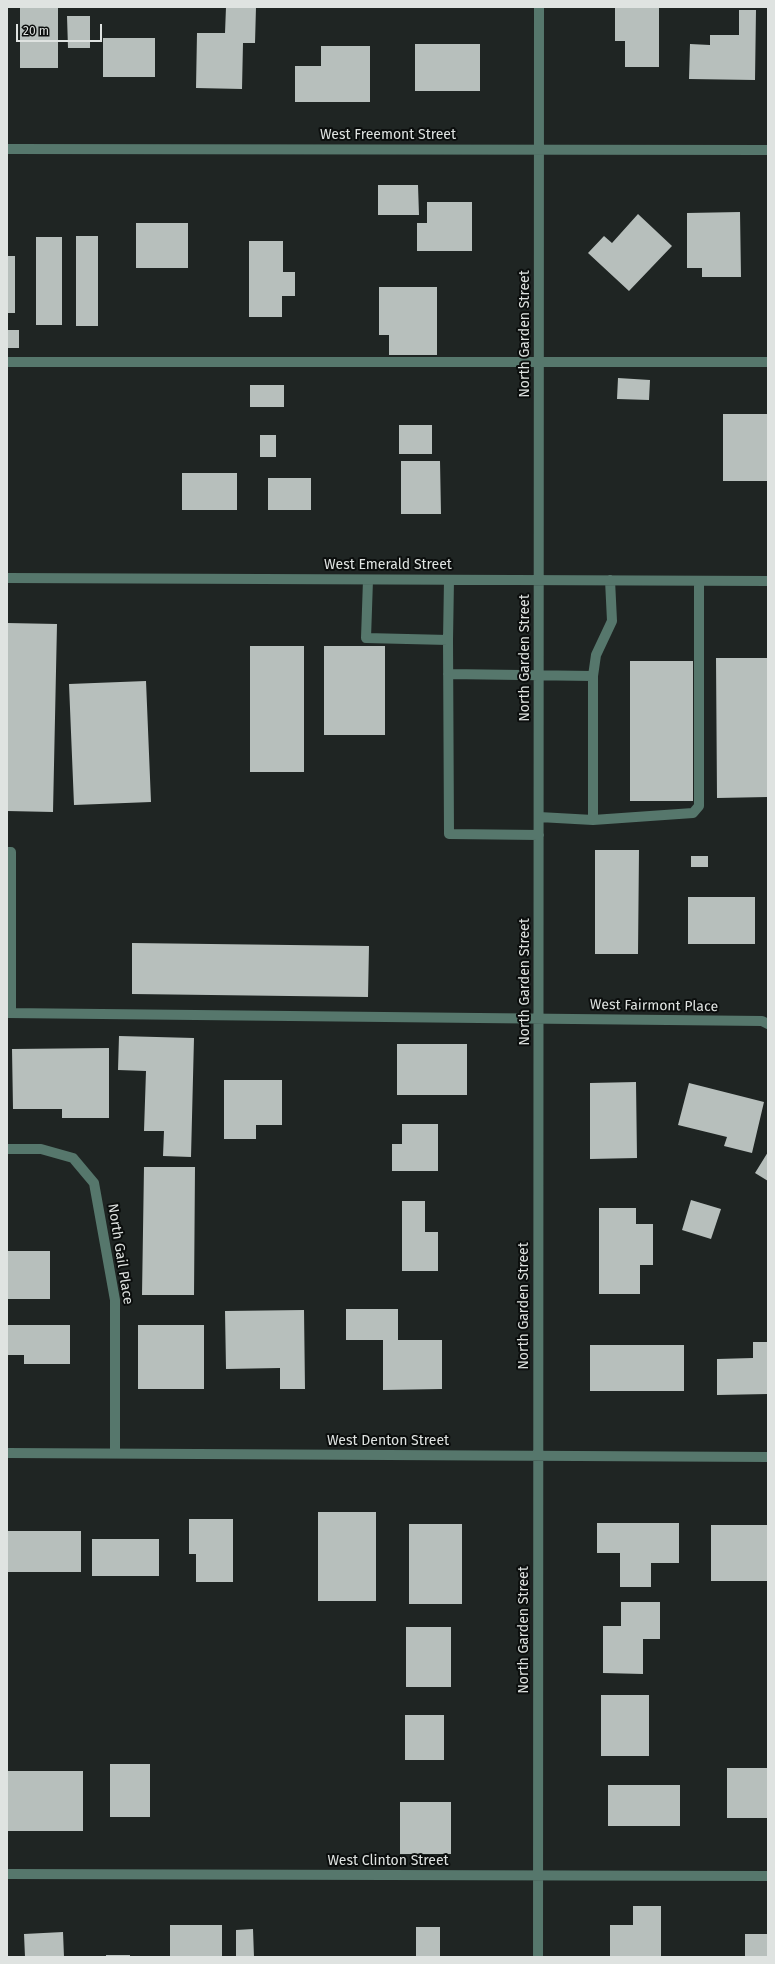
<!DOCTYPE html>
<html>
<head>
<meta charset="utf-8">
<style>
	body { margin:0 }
	#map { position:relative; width:775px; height:1964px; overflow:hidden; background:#1f2523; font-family:"Fira Sans",sans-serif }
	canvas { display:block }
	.frame { position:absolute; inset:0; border:8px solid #dfe3e1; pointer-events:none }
	.scale { position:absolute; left:16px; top:24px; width:86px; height:18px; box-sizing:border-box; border:2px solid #dfe3e1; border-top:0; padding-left:5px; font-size:12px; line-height:14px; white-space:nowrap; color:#dfe3e1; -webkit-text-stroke:3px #0b0e0d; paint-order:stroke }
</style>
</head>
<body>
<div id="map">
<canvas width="775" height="1964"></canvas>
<div class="frame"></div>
<div class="scale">20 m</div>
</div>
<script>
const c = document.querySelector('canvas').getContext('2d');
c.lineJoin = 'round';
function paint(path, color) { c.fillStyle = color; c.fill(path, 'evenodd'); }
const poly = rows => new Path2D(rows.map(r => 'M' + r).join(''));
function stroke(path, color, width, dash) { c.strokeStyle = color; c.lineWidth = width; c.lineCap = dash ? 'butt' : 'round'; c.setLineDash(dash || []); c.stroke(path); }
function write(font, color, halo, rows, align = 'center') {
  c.font = font + ' "Fira Sans",sans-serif'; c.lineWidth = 4; c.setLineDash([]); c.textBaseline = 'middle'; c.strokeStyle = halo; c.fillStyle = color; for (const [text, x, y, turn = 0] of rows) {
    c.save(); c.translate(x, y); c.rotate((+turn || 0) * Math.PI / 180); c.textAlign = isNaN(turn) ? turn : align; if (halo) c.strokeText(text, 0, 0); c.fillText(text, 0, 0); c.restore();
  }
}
const building = poly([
	[20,7,58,7,58,68,20,68],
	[226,7,256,7,255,43,243,43,242,89,196,88,197,33,225,33],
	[615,7,659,7,659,67,625,67,625,41,615,41],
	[739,10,756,10,755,80,689,79,690,44,710,45,710,35,739,35],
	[67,16,90,16,90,48,68,48],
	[103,38,155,38,155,77,103,77],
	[415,44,480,44,480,91,415,91],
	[321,46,370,46,370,102,295,102,295,66,321,66],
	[378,185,418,185,419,215,378,215],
	[427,202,472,202,472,251,417,251,417,223,427,223],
	[740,212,741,277,702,277,702,268,687,268,687,213],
	[638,214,672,246,629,291,588,253,604,236,612,243],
	[136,223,188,223,188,268,136,268],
	[76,236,98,236,98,326,76,326],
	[36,237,62,237,62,325,36,325],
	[249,241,283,241,283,272,295,272,295,296,282,296,282,317,249,317],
	[7,256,15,256,15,313,7,313],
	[379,287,437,287,437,355,389,355,389,335,379,335],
	[7,330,19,330,19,348,7,348],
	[618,378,650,380,649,400,617,399],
	[250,385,284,385,284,407,250,407],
	[723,414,768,414,768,481,723,481],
	[399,425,432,425,432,454,399,454],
	[260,435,276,435,276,457,260,457],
	[401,461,440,461,441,514,401,514],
	[182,473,237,473,237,510,182,510],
	[268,478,311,478,311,510,268,510],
	[7,623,57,624,53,812,7,811],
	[250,646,304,646,304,772,250,772],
	[324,646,385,646,385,735,324,735],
	[716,658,768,658,768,797,717,798],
	[630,661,693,661,693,801,630,801],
	[146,681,151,802,74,805,69,684],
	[595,850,639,850,638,954,595,954],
	[691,856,708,856,708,867,691,867],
	[688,897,755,897,755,944,688,944],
	[132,943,369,946,368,997,132,994],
	[119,1036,194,1038,191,1157,163,1156,164,1131,144,1131,146,1071,118,1070],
	[397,1044,467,1044,467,1095,397,1095],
	[109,1048,109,1118,62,1118,62,1109,13,1109,12,1049],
	[224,1080,282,1080,282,1125,256,1125,256,1139,224,1139],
	[636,1082,637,1158,590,1159,590,1083],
	[689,1083,764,1102,752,1153,724,1146,727,1137,678,1125],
	[402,1124,438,1124,438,1171,392,1171,392,1144,402,1144],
	[768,1152,768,1181,755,1173],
	[144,1167,195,1167,194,1295,142,1295],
	[691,1200,721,1209,711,1239,682,1230],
	[402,1201,425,1201,425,1232,438,1232,438,1271,402,1271],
	[599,1208,636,1208,636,1224,653,1224,653,1265,640,1265,640,1294,599,1294],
	[7,1251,50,1251,50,1299,7,1299],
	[346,1309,398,1309,398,1340,442,1340,442,1389,383,1390,383,1340,346,1340],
	[304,1310,305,1389,280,1389,280,1368,226,1369,225,1311],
	[7,1325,70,1325,70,1364,24,1364,24,1355,7,1355],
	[138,1325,204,1325,204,1389,138,1389],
	[753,1342,768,1342,768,1394,717,1395,717,1359,753,1358],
	[590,1345,684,1345,684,1391,590,1391],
	[318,1512,376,1512,376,1601,318,1601],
	[189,1519,233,1519,233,1582,196,1582,196,1554,189,1554],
	[597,1523,679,1523,679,1563,651,1563,651,1587,620,1587,620,1553,597,1553],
	[409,1524,462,1524,462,1604,409,1604],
	[711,1525,768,1525,768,1581,711,1581],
	[7,1531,81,1531,81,1572,7,1572],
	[92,1539,159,1539,159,1576,92,1576],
	[621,1602,660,1602,660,1639,643,1639,643,1674,603,1673,603,1626,621,1626],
	[406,1627,451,1627,451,1687,406,1687],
	[601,1695,649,1695,649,1756,601,1756],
	[405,1715,444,1715,444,1760,405,1760],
	[110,1764,150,1764,150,1817,110,1817],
	[727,1768,768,1768,768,1818,727,1818],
	[7,1771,83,1771,83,1831,7,1831],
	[608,1785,680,1785,680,1826,608,1826],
	[400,1802,451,1802,451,1854,400,1854],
	[633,1906,661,1906,661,1957,610,1957,610,1925,633,1925],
	[170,1925,222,1925,222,1957,170,1957],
	[416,1927,440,1927,440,1957,416,1957],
	[253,1929,254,1957,236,1957,236,1930],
	[63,1932,64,1957,25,1957,24,1934],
	[745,1934,768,1934,768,1957,745,1957],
	[106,1955,130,1955,130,1957,106,1957]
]);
const minor = poly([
	[7,149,768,150],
	[7,362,768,362],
	[7,578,768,581],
	[368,580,366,638,448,640,449,834,539,835],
	[448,640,449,580],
	[448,674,593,676,593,820,539,817],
	[593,676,596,655,612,621,610,580],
	[593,820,693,813,699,806,699,581],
	[7,852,11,852,11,1013],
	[7,1013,762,1021,768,1024],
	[7,1149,41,1149,73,1158,94,1183,115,1300,115,1453],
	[7,1453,768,1457],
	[7,1874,768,1876],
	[538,1957,539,7]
]);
const streetNames = [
	["West Freemont Street",388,135],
	["North Garden Street",525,334,-90],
	["West Emerald Street",388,565],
	["North Garden Street",525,658,-90],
	["North Garden Street",525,982,-90],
	["West Fairmont Place",654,1006,1],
	["North Gail Place",120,1254,81],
	["North Garden Street",524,1306,-90],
	["West Denton Street",388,1441],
	["North Garden Street",524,1630,-90],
	["West Clinton Street",388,1861]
];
paint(building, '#b7bfbc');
stroke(minor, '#56776c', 10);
write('14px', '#dfe3e1', '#0b0e0d', streetNames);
</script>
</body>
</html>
